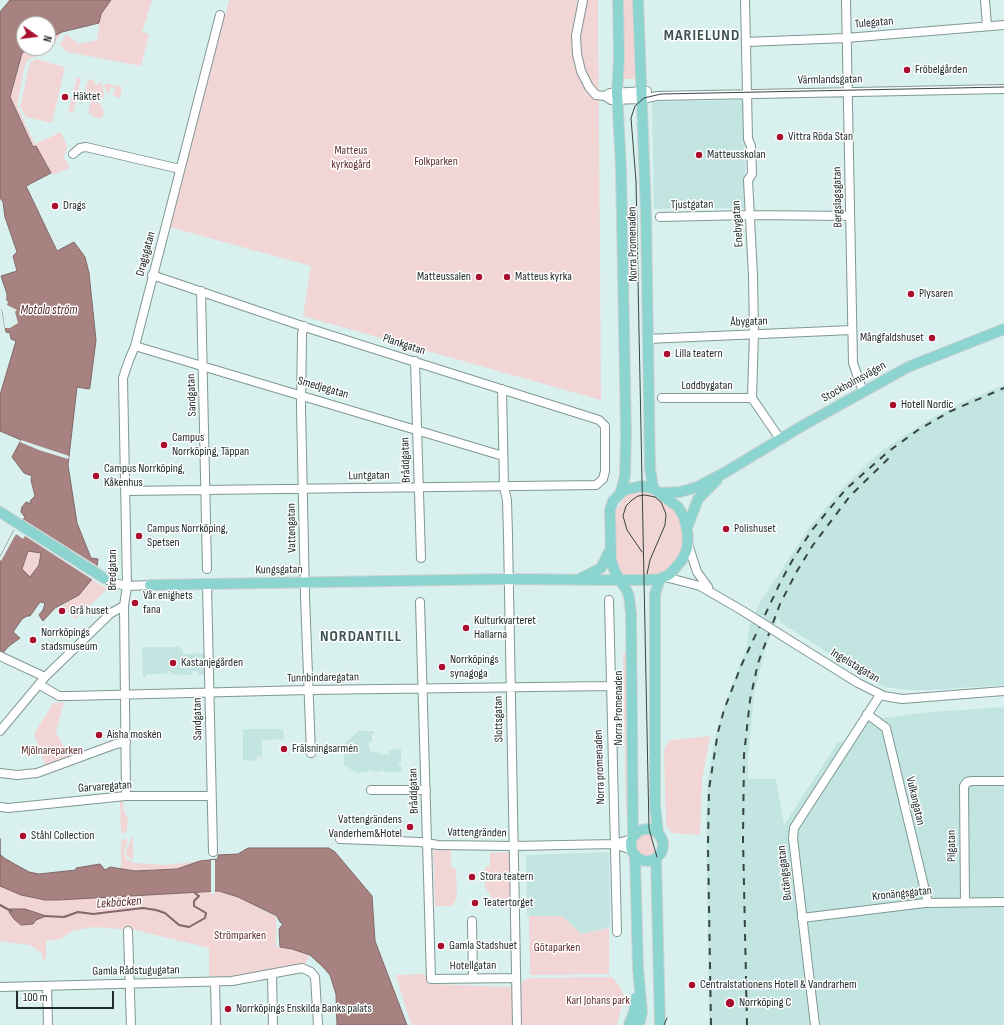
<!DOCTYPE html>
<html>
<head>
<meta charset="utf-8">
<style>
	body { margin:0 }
	#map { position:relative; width:1004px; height:1025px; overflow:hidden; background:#d8f1ef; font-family:"Sofia Sans Condensed",sans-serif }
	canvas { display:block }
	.north { position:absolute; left:16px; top:16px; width:40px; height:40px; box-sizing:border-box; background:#fff; border:1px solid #a7abaa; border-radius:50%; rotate:104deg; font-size:11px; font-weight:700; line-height:16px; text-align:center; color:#222c2b }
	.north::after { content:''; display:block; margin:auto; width:14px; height:18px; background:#a80f2e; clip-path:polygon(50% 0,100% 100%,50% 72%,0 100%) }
	.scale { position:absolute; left:16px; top:991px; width:98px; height:18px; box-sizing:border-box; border:2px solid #222c2b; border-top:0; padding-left:5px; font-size:12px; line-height:14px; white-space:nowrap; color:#222c2b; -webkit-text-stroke:3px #fff; paint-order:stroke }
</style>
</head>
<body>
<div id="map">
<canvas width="1004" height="1025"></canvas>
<div class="north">N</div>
<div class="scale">100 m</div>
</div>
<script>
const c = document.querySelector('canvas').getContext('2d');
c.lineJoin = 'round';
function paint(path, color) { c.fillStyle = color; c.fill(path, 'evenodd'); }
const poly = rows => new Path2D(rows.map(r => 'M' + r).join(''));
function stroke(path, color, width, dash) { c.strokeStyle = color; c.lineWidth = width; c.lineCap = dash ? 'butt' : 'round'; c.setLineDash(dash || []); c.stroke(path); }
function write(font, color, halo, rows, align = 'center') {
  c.font = font + ' "Sofia Sans Condensed",sans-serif'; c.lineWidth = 3; c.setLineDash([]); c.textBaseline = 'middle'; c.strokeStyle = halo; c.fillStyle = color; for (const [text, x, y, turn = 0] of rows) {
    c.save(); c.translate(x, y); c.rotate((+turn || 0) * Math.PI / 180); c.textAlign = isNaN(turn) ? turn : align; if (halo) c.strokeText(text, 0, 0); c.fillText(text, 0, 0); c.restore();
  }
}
const built = poly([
	[744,100,746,208,654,209,652,102],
	[1004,385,1004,685,929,690,907,690,886,687,876,683,781,623,778,617,766,647,754,694,748,761,748,779,776,779,784,825,838,742,844,742,865,709,883,718,931,712,1004,707,1004,1025,709,1025,706,821,708,781,714,741,723,709,747,646,749,627,759,604,809,528,840,491,868,463,884,449,928,420,967,400],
	[142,647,179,647,183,650,183,654,204,653,204,675,199,675,197,671,192,671,191,675,185,675,171,674,170,671,167,671,167,674,147,674,146,677,143,677],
	[243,729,283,729,284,739,262,740,262,756,257,757,256,761,243,760],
	[360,729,360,731,374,731,374,734,372,734,372,742,369,742,369,750,374,753,379,752,381,755,389,755,389,750,401,749,401,762,399,762,399,765,401,765,402,770,399,772,383,772,383,770,381,770,380,772,372,772,372,770,369,770,369,772,357,773,344,765,344,744],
	[609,852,610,927,581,934,562,916,527,916,526,855]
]);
const green = poly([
	[111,0,152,0,142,32,149,34,141,66,67,52,60,44,66,34,79,44,97,40,101,14],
	[229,0,598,0,601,400,303,316,311,266,169,227],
	[623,0,634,0,636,79,624,79],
	[62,32,46,54,30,58,25,64,17,106,35,144,61,132,67,147,64,157,70,168,52,175,36,146,33,147,10,97,22,53,31,48,48,48,48,39],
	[35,59,65,67,52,123,26,117,20,107,30,63],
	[77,77,81,78,73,113,68,112],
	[88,79,95,81,94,83,97,85,100,82,102,82,104,96,102,98,87,95,85,92],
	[105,83,122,87,120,98,113,96,115,88,110,87,109,94,104,87],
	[92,101,100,103,104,111,102,119,92,116,91,113,88,114,90,103],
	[648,492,655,494,677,512,684,529,682,553,671,568,662,573,656,575,629,576,623,574,616,559,616,510,626,496,633,493],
	[28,551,41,553,39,565,30,577,22,569],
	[91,579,107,589,75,619,62,606,78,595],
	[623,653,627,653,628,815,626,813],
	[64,702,56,732,70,758,45,766,34,734,53,703],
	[710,736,702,781,700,835,672,833,666,826,664,751,667,744,671,740],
	[120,802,123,802,124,813,128,817,127,830,124,834,121,832],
	[650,832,655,853,644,856,637,851,636,843,639,835],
	[133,835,133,860,126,855,126,851],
	[128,839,124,853,126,858,134,863,167,865,200,861,177,869,135,871,121,869,121,840],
	[433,849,451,849,451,867,456,869,457,896,453,906,435,906],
	[512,852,513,905,497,905,485,887,485,867,490,866,490,853],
	[0,886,21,895,45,900,58,900,219,891,238,897,276,917,276,947,292,949,310,955,305,964,238,976,217,977,217,976,209,976,209,948,135,930,94,927,72,931,61,939,46,941,46,959,42,959,42,953,30,945,0,941],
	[529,916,562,916,581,934,609,928,609,974,530,975],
	[424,974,429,984,509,987,530,978,612,977,621,988,624,996,617,1025,411,1025,396,975]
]);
const water = poly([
	[10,0,111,0,101,14,99,23,62,32,48,39,48,24,24,24,24,48,31,48,22,53,10,97,33,147,36,146,51,173,26,186,57,251,74,242,85,257,89,273,96,340,90,387,89,389,77,387,68,465,77,523,91,558,98,559,96,574,79,595,55,608,43,621,39,615,43,610,45,603,40,602,30,616,27,616,22,619,13,632,20,638,9,646,0,656,0,557,14,530,25,517,21,512,22,507,26,502,31,504,30,501,35,496,31,480,32,476,24,473,12,457,21,440,0,431,0,395,16,341,11,339,10,333,6,332,2,310,7,300,7,294,1,276,17,271,13,256,17,252,5,217,3,202,0,198,0,12,10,0],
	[28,551,41,553,39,565,30,577,22,569,28,551],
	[0,839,0,854,4,858,29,872,39,874,76,870,76,868,100,864,105,870,110,867,135,871,177,869,200,861,218,859,218,855,238,854,248,848,329,848,335,852,372,896,375,941,407,1025,337,1025,336,994,330,975,323,967,310,955,292,949,280,947,279,929,283,924,280,922,277,916,238,897,219,891,58,900,45,900,21,895,0,886,0,839],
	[10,909,25,909,46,916,36,920,33,924,21,925,14,919,9,912,10,909]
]);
const pier = poly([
	[6,300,8,302,7,305,17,310,15,312,18,323,10,328,5,328,2,310,2,306],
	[21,440,69,456,68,459,39,450,20,442],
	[21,518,99,567,98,575,93,580,25,536,23,539,16,534,1,561,0,560,0,557,14,530,13,528],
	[211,860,215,860,215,893,211,894]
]);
const stream = poly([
	[0,905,11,911],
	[44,916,64,917,78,912,93,914,143,908,156,910,165,913,179,925,189,927,205,918,206,913,194,906,194,901,199,896,195,893]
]);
const minor = poly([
	[583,0,576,36,577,54,581,71,589,87,596,95,605,96,611,100,642,99,657,96,1004,89],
	[745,0,748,139,751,146,752,174,748,180,753,276,754,333,752,398,780,439],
	[846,0,853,363,863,392],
	[985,0,987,26],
	[746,42,846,38,1004,25],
	[605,96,610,93,647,91],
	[73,154,80,148,86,147,180,169],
	[660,217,749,215,850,216],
	[201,291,207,569],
	[304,326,302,334,301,407,305,596,311,753],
	[647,339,852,330],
	[135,346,503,456],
	[415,361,421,558],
	[502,389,504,487,507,500,508,536,517,1025],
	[662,398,752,398],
	[125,491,596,485,603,479,605,471,605,426,599,420,311,329,152,275],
	[688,544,697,572,708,587],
	[665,577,700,586,743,611],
	[104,578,114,583,127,586,150,585],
	[207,585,213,852],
	[609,600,617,932],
	[420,602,431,979,516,978],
	[797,645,858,683,884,696,902,699,1004,691],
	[0,656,45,677],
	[40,685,59,696,70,696,308,690,610,686],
	[867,714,886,728,928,903],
	[0,731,45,677,111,613,124,606],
	[0,773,17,775,37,773,116,744,126,742],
	[371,790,426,790],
	[126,796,124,606,127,586,123,378,129,360,135,346,220,15],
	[0,807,8,808,126,796,211,796],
	[340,839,420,842,438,845,514,846,614,844,632,839],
	[617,845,632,850],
	[965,902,964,786,967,782,972,781,1004,781],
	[802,918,925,903,1004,902],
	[472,921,473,978],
	[128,931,131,1025],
	[272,974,273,1025],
	[215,982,216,1025],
	[47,986,48,1025],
	[0,987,232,981,302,968,311,972,315,977,318,1025],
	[815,1025,793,838,794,828,880,695]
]);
const major = poly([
	[618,0,619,59,617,92,621,168,626,434,625,476,620,494],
	[638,0,646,214,650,468,653,488],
	[662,493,680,492,697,487,724,473,802,426,908,367,1004,329],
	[0,512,104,578],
	[687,528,698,499,717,480],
	[581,578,601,568,609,552],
	[150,585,509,579,608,580,647,580,660,579,670,574,682,560,687,549,688,535,684,517,678,507,654,489,642,486,624,490,613,501,610,510,611,560,615,572,620,580,626,589,629,596,631,614,633,837],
	'631 845a16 16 0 1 1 32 0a16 16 0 1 1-32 0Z',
	[658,832,655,805,655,594,660,579],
	[635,855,638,968,642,1012,639,1025],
	[656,858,660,1025],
	[629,1025,634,1012,636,998]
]);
const tram = poly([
	[642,552,627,530,623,516,626,506,632,500,638,496,645,495,655,497,661,502,666,514,665,525,650,560,647,574],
	[657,857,649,829,636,181,631,118,635,106,644,98,661,94,1004,87],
	[664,1025,667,1018]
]);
const rail = poly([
	[711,1025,708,846,709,789,718,732,724,710,741,666,780,583,792,561,812,530,846,489,889,451,918,430,951,411,1004,388],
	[747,1025,743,839,744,755,750,700,758,663,780,604,797,571,813,545,850,496,891,456]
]);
const minorBridge = poly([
	[743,611,797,645]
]);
const markers = [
	[907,70,4,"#a80f2e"],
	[65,97,4,"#a80f2e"],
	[780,137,4,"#a80f2e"],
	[699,155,4,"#a80f2e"],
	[55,206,4,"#a80f2e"],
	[479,277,4,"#a80f2e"],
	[507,277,4,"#a80f2e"],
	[911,294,4,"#a80f2e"],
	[932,338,4,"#a80f2e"],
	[667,354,4,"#a80f2e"],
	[893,405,4,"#a80f2e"],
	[164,445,4,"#a80f2e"],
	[96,476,4,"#a80f2e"],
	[726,529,4,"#a80f2e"],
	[139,536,4,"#a80f2e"],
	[135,603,4,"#a80f2e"],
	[62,611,4,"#a80f2e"],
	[466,628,4,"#a80f2e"],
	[33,640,4,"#a80f2e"],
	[173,663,4,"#a80f2e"],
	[442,667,4,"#a80f2e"],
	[99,735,4,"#a80f2e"],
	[284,749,4,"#a80f2e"],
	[410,827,4,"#a80f2e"],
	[23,836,4,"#a80f2e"],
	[472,877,4,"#a80f2e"],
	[475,903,4,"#a80f2e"],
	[441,946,4,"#a80f2e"],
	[692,985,4,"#a80f2e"],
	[730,1003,5,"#a80f2e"],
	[228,1009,4,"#a80f2e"]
];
const streetNames = [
	["Tulegatan",874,23,-5],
	["Värmlandsgatan",830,80,-1],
	["Bergslagsgatan",838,197,-91],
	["Tjustgatan",692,205,-1],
	["Enebygatan",738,224,-94],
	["Norra Promenaden",633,244,-91],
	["Dragsgatan",146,254,-75],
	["Åbygatan",749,322,-2],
	["Plankgatan",404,345,18],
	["Stockholmsvägen",854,382,-29],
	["Loddbygatan",707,386],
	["Smedjegatan",323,388,16],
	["Sandgatan",192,395,-92],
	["Bråddgatan",406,460,-92],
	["Luntgatan",369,476,-1],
	["Vattengatan",292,528,-91],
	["Bredgatan",113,570,-90],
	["Kungsgatan",279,570,-1],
	["Ingelstagatan",855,666,31],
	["Tunnbindaregatan",323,678,-1],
	["Norra Promenaden",619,708,-90],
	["Sandgatan",198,719,-91],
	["Slottsgatan",499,719,-91],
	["Norra promenaden",600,767,-92],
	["Garvaregatan",105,787,-4],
	["Bråddgatan",414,791,-92],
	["Vulkangatan",915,801,77],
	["Vattengränden",477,833,1],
	["Pilgatan",952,846,-91],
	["Butängsgatan",785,873,-97],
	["Kronängsgatan",902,894,-6],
	["Hotellgatan",473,966,-1],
	["Gamla Rådstugugatan",136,971,-1]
];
const poiNames = [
	["Fröbelgården",915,70],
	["Häktet",73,97],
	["Vittra Röda Stan",788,137],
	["Matteusskolan",707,155],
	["Drags",63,206],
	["Matteussalen",471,277,"right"],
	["Matteus kyrka",515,277],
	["Plysaren",919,294],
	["Mångfaldshuset",924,338,"right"],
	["Lilla teatern",675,354],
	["Hotell Nordic",901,405],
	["Campus",172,438],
	["Norrköping, Täppan",172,452],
	["Campus Norrköping,",104,469],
	["Kåkenhus",104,483],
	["Campus Norrköping,",147,529],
	["Spetsen",147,543],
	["Polishuset",734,529],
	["Vår enighets",143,596],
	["fana",143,610],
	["Grå huset",70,611],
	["Kulturkvarteret",474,621],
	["Hallarna",474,635],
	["Norrköpings",41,633],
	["stadsmuseum",41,647],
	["Norrköpings",450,660],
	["synagoga",450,674],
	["Kastanjegården",181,663],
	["Aisha moskén",107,735],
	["Frälsningsarmén",292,749],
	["Vattengrändens",402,820,"right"],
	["Vanderhem&Hotel",402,834,"right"],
	["Ståhl Collection",31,836],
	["Stora teatern",480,877],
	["Teatertorget",483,903],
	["Gamla Stadshuet",449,946],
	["Centralstationens Hotell & Vandrarhem",700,985],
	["Norrköping C",739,1003],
	["Norrköpings Enskilda Banks palats",236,1009]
];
const parkNames = [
	["Matteus",351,151],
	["kyrkogård",351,165],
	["Folkparken",436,162],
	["Mjölnareparken",52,751],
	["Strömparken",240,936],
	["Götaparken",557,948],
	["Karl Johans park",598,1001]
];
const waterNames = [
	["Motala ström",49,311],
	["Lekbäcken",119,903,-4]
];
const districtNames = [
	["MARIELUND",702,36],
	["NORDANTILL",361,637]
];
paint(built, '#c3e5e2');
paint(green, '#f2d5d5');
paint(water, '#a78281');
stroke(water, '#7f6867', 1);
paint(pier, '#d8f1ef');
stroke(stream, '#7f6867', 2);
stroke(minor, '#7f9795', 10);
stroke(major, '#ced1d0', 12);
stroke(minor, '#fff', 8);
stroke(major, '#8bd4d0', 10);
stroke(tram, '#384443', 1);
stroke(rail, '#384443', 2, [7, 7]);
stroke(minorBridge, '#7f9795', 10, []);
stroke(minorBridge, '#fff', 8);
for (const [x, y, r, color] of markers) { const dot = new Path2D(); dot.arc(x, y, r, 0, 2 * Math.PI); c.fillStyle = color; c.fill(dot); stroke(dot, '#fff', 1.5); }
write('12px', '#222c2b', '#fff', streetNames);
write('12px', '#222c2b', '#fff', poiNames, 'left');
write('12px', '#622e2f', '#fff', parkNames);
write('italic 13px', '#5c292b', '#fff', waterNames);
c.letterSpacing = '1px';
write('bold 16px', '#3d5351', '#fff', districtNames);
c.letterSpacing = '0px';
</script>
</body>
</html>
